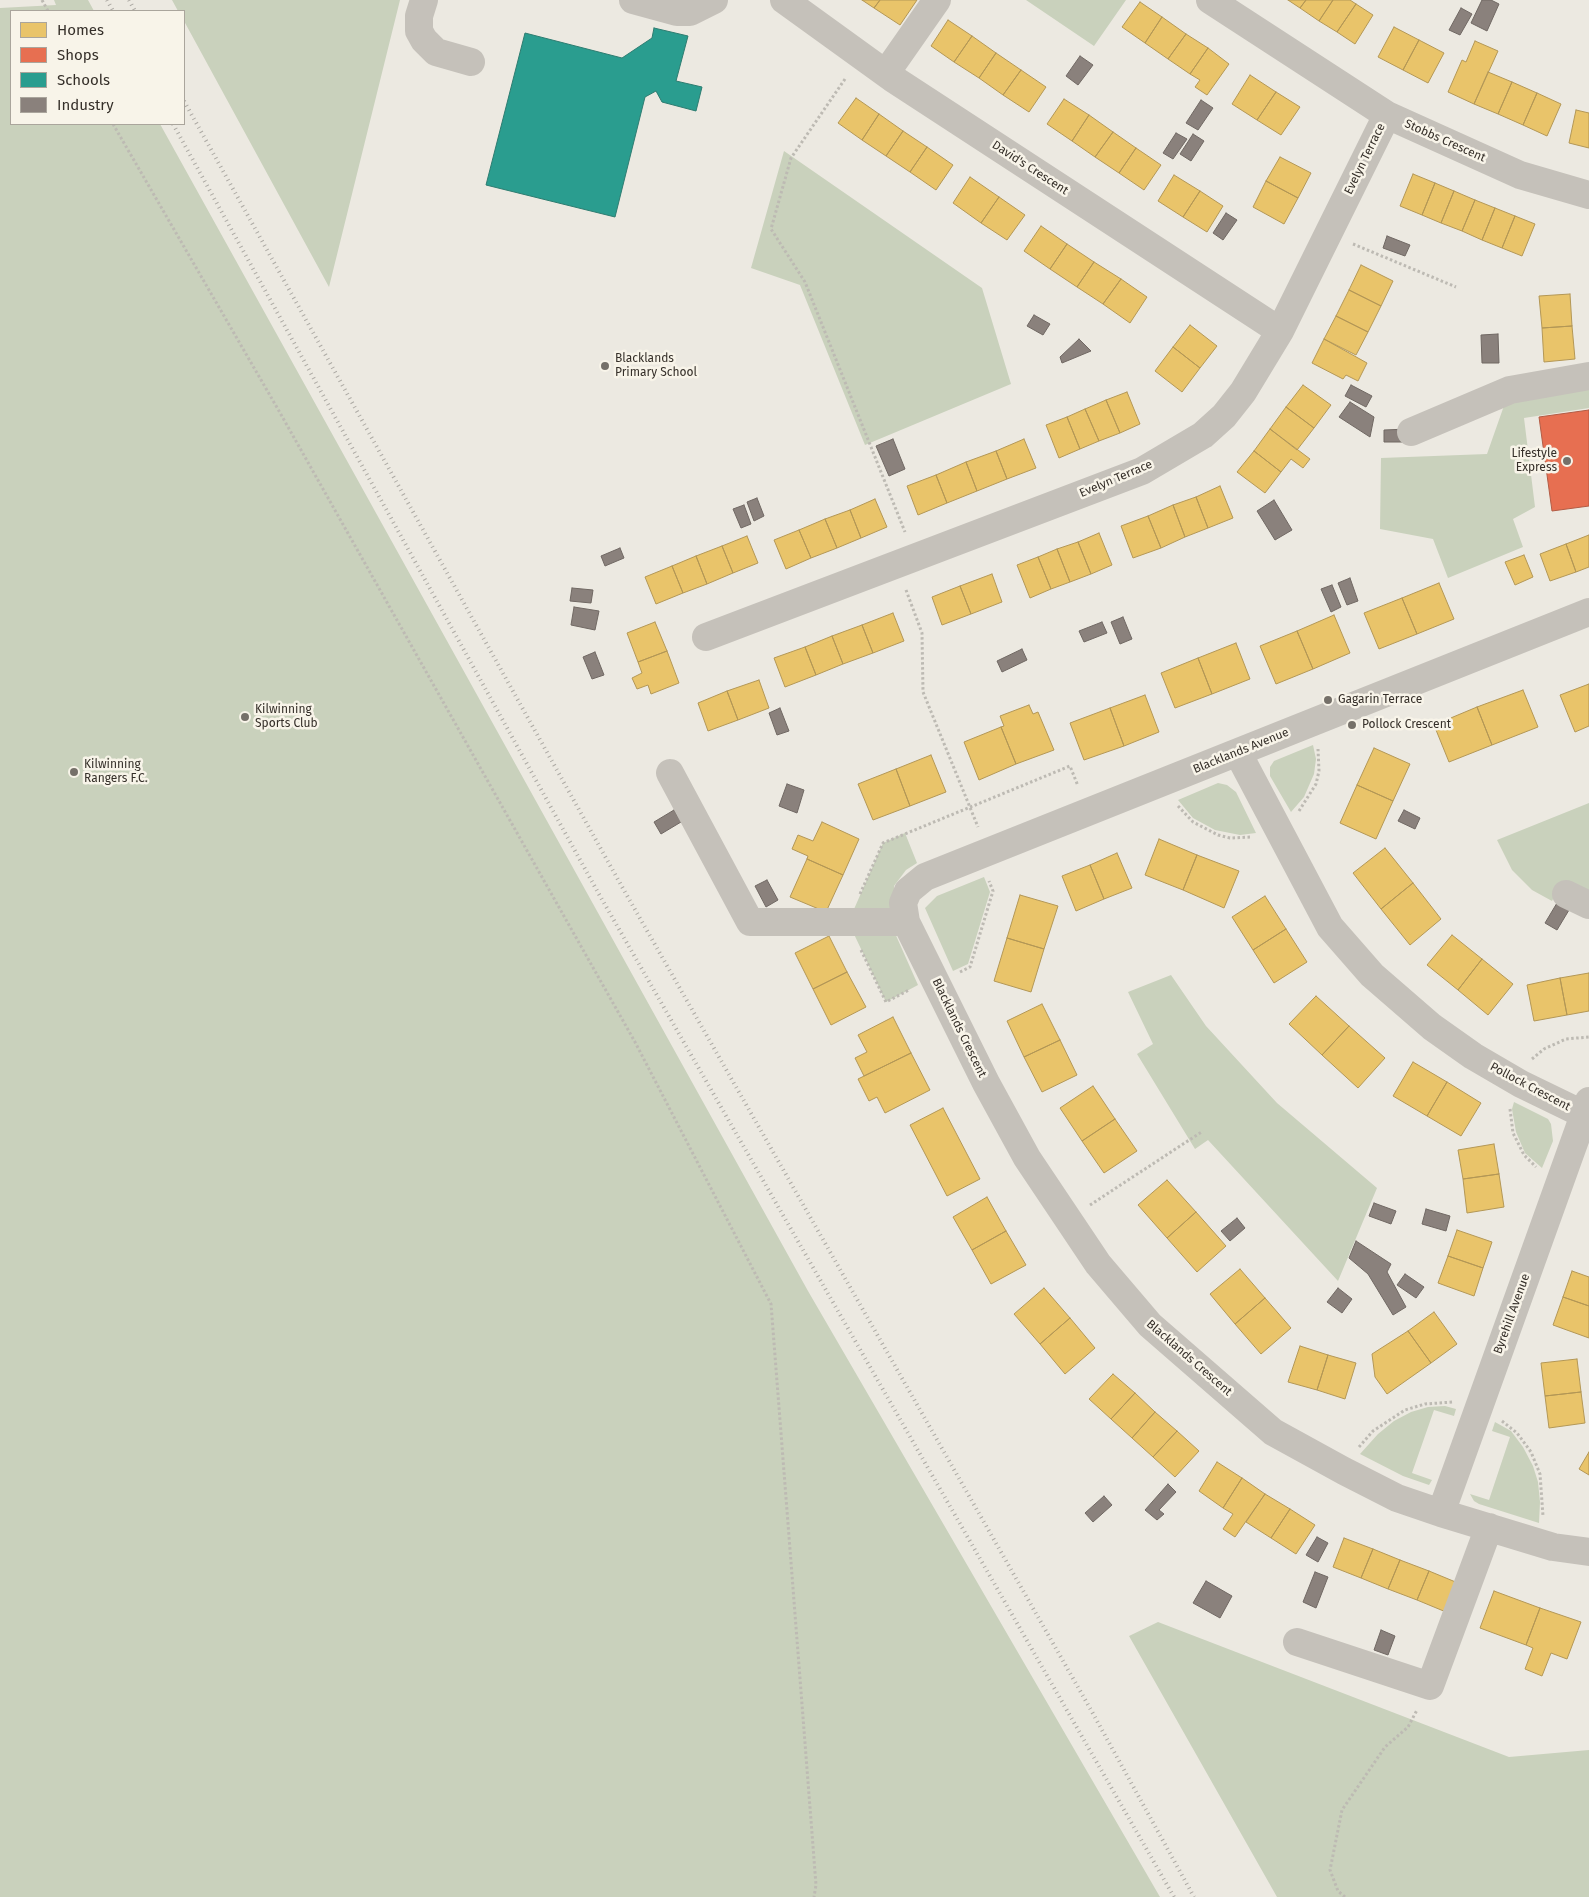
<!DOCTYPE html>
<html>
<head>
<meta charset="utf-8">
<style>
	body { margin:0 }
	#map { position:relative; width:1589px; height:1897px; overflow:hidden; background:#ece9e1; font-family:"Fira Sans",sans-serif }
	canvas { display:block }
	.legend { position:absolute; left:10px; top:10px; width:175px; height:115px; box-sizing:border-box; background:#f8f4e9; border:1px solid #aaa59c; margin:0; padding:6px 9px; list-style:none; font-size:15px; color:#352f29 }
	.legend li { display:flex; align-items:center; gap:10px; height:25px }
	.legend b { width:25px; border:1px solid #aaa59c }
</style>
</head>
<body>
<div id="map">
<canvas width="1589" height="1897"></canvas>
<ul class="legend">
<li><b style="height:14px;background:#e9c46a"></b>Homes</li>
<li><b style="height:14px;background:#e76f51"></b>Shops</li>
<li><b style="height:14px;background:#2a9d8f"></b>Schools</li>
<li><b style="height:14px;background:#8a817c"></b>Industry</li>
</ul>
</div>
<script>
const c = document.querySelector('canvas').getContext('2d');
c.lineJoin = 'round';
function paint(path, color) { c.fillStyle = color; c.fill(path, 'evenodd'); }
const poly = rows => new Path2D(rows.map(r => 'M' + r).join(''));
function stroke(path, color, width, dash) { c.strokeStyle = color; c.lineWidth = width; c.lineCap = dash ? 'butt' : 'round'; c.setLineDash(dash || []); c.stroke(path); }
function write(font, color, halo, rows, align = 'center') {
  c.font = font + ' "Fira Sans",sans-serif'; c.lineWidth = 5; c.setLineDash([]); c.textBaseline = 'middle'; c.strokeStyle = halo; c.fillStyle = color; for (const [text, x, y, turn = 0] of rows) {
    c.save(); c.translate(x, y); c.rotate((+turn || 0) * Math.PI / 180); c.textAlign = isNaN(turn) ? turn : align; if (halo) c.strokeText(text, 0, 0); c.fillText(text, 0, 0); c.restore();
  }
}
const green = poly([
	[54,0,88,0,94,11,11,11,11,124,160,124,808,1291,1160,1897,0,1897,0,8,56,5],
	[172,0,400,0,329,287,184,21,184,11,178,11],
	[1026,0,1126,0,1094,46],
	[784,151,982,288,1011,384,865,445,800,285,751,268],
	[1589,382,1589,408,1524,418,1535,507,1513,519,1523,547,1448,578,1433,539,1380,529,1381,458,1487,454,1506,400],
	[1313,745,1316,759,1314,774,1304,797,1291,812,1270,776,1270,767,1274,761],
	[1218,783,1227,785,1236,792,1256,833,1240,835,1215,830,1193,818,1178,800],
	[1589,803,1589,897,1561,885,1552,901,1532,890,1512,870,1497,840],
	[905,833,917,863,906,870,894,886,894,914,851,916,883,843],
	[984,877,990,892,968,964,953,971,925,908,937,896],
	[894,931,918,985,886,1002,853,932],
	[1171,975,1206,1026,1277,1103,1377,1188,1338,1281,1208,1140,1195,1149,1137,1054,1153,1044,1128,992],
	[1514,1102,1548,1119,1551,1124,1553,1141,1542,1168,1525,1153,1516,1132,1512,1109],
	[1445,1406,1456,1409,1454,1416,1434,1410,1412,1473,1432,1480,1429,1485,1403,1476,1360,1454,1378,1434,1394,1421,1411,1412,1428,1407],
	[1495,1422,1511,1431,1523,1447,1533,1466,1538,1482,1540,1502,1539,1523,1479,1504,1474,1501,1470,1494,1489,1500,1510,1437,1492,1431],
	[1158,1622,1509,1757,1589,1750,1589,1897,1277,1897,1129,1636]
]);
const homes = poly([
	[862,0,880,0,874,8,862,0],
	[880,0,917,0,900,25,874,8,880,0],
	[1288,0,1306,0,1300,8,1288,0],
	[1306,0,1333,0,1319,21,1300,8,1306,0],
	[1333,0,1350,0,1356,4,1337,32,1319,21,1333,0],
	[1140,2,1162,17,1145,43,1122,27,1140,2],
	[1356,4,1373,15,1355,44,1337,32,1356,4],
	[1162,17,1186,34,1168,59,1145,43,1162,17],
	[948,20,972,36,954,62,931,46,948,20],
	[1394,27,1419,40,1403,70,1378,57,1394,27],
	[1186,34,1208,48,1190,74,1168,59,1186,34],
	[972,36,996,53,979,78,954,62,972,36],
	[1419,40,1444,53,1428,83,1403,70,1419,40],
	[1475,41,1498,51,1474,104,1448,92,1462,60,1466,62,1475,41],
	[1208,48,1229,64,1207,95,1195,87,1200,80,1190,74,1208,48],
	[996,53,1021,70,1003,95,979,78,996,53],
	[1021,70,1046,87,1029,112,1003,95,1021,70],
	[1488,72,1512,82,1498,114,1474,104,1488,72],
	[1250,75,1276,92,1257,120,1232,104,1250,75],
	[1512,82,1537,93,1523,125,1498,114,1512,82],
	[1276,92,1300,107,1281,135,1257,120,1276,92],
	[1537,93,1561,104,1547,136,1523,125,1537,93],
	[856,98,879,114,862,140,838,123,856,98],
	[1064,99,1089,115,1072,141,1047,124,1064,99],
	[1576,110,1589,113,1589,148,1569,143,1576,110],
	[879,114,903,131,886,156,862,140,879,114],
	[1089,115,1113,132,1095,157,1072,141,1089,115],
	[903,131,927,147,910,172,886,156,903,131],
	[1113,132,1136,148,1119,173,1095,157,1113,132],
	[927,147,953,165,936,190,910,172,927,147],
	[1136,148,1161,165,1144,190,1119,173,1136,148],
	[1280,157,1311,173,1298,198,1266,181,1280,157],
	[1413,174,1435,183,1422,215,1400,206,1413,174],
	[1174,175,1200,191,1183,217,1158,201,1174,175],
	[970,177,999,197,981,223,953,203,970,177],
	[1266,181,1298,198,1284,224,1253,207,1266,181],
	[1435,183,1454,191,1441,223,1422,215,1435,183],
	[1200,191,1223,206,1207,232,1183,217,1200,191],
	[1454,191,1475,200,1462,231,1441,223,1454,191],
	[999,197,1025,215,1007,240,981,223,999,197],
	[1475,200,1495,208,1482,240,1462,231,1475,200],
	[1495,208,1515,216,1502,248,1482,240,1495,208],
	[1515,216,1535,224,1522,256,1502,248,1515,216],
	[1041,226,1067,244,1050,269,1024,251,1041,226],
	[1067,244,1094,262,1077,287,1050,269,1067,244],
	[1094,262,1121,279,1103,304,1077,287,1094,262],
	[1361,265,1393,281,1381,306,1349,290,1361,265],
	[1121,279,1147,297,1130,323,1103,304,1121,279],
	[1349,290,1381,306,1368,332,1336,316,1349,290],
	[1570,294,1572,326,1542,328,1539,296,1570,294],
	[1336,316,1368,332,1356,355,1324,339,1336,316],
	[1190,325,1217,346,1200,368,1173,347,1190,325],
	[1572,326,1575,359,1544,362,1542,328,1572,326],
	[1324,339,1367,363,1358,381,1346,375,1343,379,1312,363,1324,339],
	[1173,347,1200,368,1182,392,1155,371,1173,347],
	[1303,385,1331,405,1314,428,1286,407,1303,385],
	[1127,392,1140,424,1120,433,1106,400,1127,392],
	[1106,400,1120,433,1099,441,1085,409,1106,400],
	[1286,407,1314,428,1297,450,1270,429,1286,407],
	[1085,409,1099,441,1080,449,1067,417,1085,409],
	[1067,417,1080,449,1059,458,1046,425,1067,417],
	[1270,429,1310,459,1303,468,1291,459,1281,472,1254,451,1270,429],
	[1024,439,1036,468,1007,479,996,451,1024,439],
	[996,451,1007,479,977,491,966,462,996,451],
	[1254,451,1281,472,1265,493,1237,472,1254,451],
	[966,462,977,491,947,503,936,475,966,462],
	[936,475,947,503,918,515,907,486,936,475],
	[1220,486,1233,518,1208,528,1196,497,1220,486],
	[1196,497,1208,528,1185,537,1173,505,1196,497],
	[875,499,887,527,861,538,850,510,875,499],
	[1173,505,1185,537,1161,548,1148,516,1173,505],
	[850,510,861,538,837,548,825,519,850,510],
	[1148,516,1161,548,1133,558,1121,526,1148,516],
	[825,519,837,548,811,558,799,530,825,519],
	[799,530,811,558,786,569,774,540,799,530],
	[1099,533,1112,565,1091,574,1078,542,1099,533],
	[1589,535,1589,567,1576,572,1566,544,1589,535],
	[747,536,758,563,733,573,722,546,747,536],
	[1078,542,1091,574,1070,582,1057,549,1078,542],
	[1566,544,1576,572,1550,581,1540,554,1566,544],
	[722,546,733,573,707,584,696,556,722,546],
	[1057,549,1070,582,1051,589,1038,557,1057,549],
	[1524,555,1533,577,1515,585,1505,562,1524,555],
	[696,556,707,584,683,593,672,566,696,556],
	[1038,557,1051,589,1030,598,1017,565,1038,557],
	[672,566,683,593,656,604,645,577,672,566],
	[992,574,1002,602,971,614,960,586,992,574],
	[1439,583,1454,619,1417,634,1402,598,1439,583],
	[960,586,971,614,942,625,932,597,960,586],
	[1402,598,1417,634,1379,649,1364,613,1402,598],
	[893,613,904,641,873,653,862,625,893,613],
	[1334,615,1350,653,1313,669,1297,631,1334,615],
	[655,622,667,651,638,662,627,633,655,622],
	[862,625,873,653,843,664,832,636,862,625],
	[1297,631,1313,669,1276,684,1260,646,1297,631],
	[832,636,843,664,816,675,805,647,832,636],
	[1236,643,1250,679,1212,694,1198,658,1236,643],
	[805,647,816,675,785,687,774,658,805,647],
	[667,651,679,683,651,694,648,685,637,689,632,678,642,673,638,662,667,651],
	[1198,658,1212,694,1175,708,1161,673,1198,658],
	[759,680,769,708,738,720,727,691,759,680],
	[1589,684,1589,726,1575,732,1560,695,1589,684],
	[1523,690,1538,727,1492,745,1477,707,1523,690],
	[727,691,738,720,708,731,698,703,727,691],
	[1145,695,1159,732,1124,746,1110,708,1145,695],
	[1029,705,1033,714,1038,712,1054,750,1016,764,1001,727,1004,726,1000,716,1029,705],
	[1477,707,1492,745,1449,762,1434,725,1477,707],
	[1110,708,1124,746,1084,760,1070,723,1110,708],
	[1001,727,1016,764,979,780,964,742,1001,727],
	[1374,748,1410,764,1393,801,1357,785,1374,748],
	[931,755,946,792,910,806,896,769,931,755],
	[896,769,910,806,873,820,858,784,896,769],
	[1357,785,1393,801,1376,839,1340,823,1357,785],
	[822,822,859,839,843,875,807,859,808,856,792,849,798,835,813,841,822,822],
	[1159,839,1197,855,1183,890,1145,875,1159,839],
	[1385,848,1413,883,1381,909,1353,873,1385,848],
	[1117,853,1132,888,1104,899,1090,865,1117,853],
	[1197,855,1239,871,1224,908,1183,890,1197,855],
	[807,859,843,875,826,912,790,897,807,859],
	[1090,865,1104,899,1076,911,1062,876,1090,865],
	[1413,883,1441,919,1410,945,1381,909,1413,883],
	[1020,895,1058,906,1044,949,1007,938,1020,895],
	[1265,896,1286,929,1253,950,1232,917,1265,896],
	[1286,929,1307,962,1274,983,1253,950,1286,929],
	[1452,935,1482,959,1458,990,1427,965,1452,935],
	[829,936,847,972,813,989,795,953,829,936],
	[1007,938,1044,949,1031,992,994,981,1007,938],
	[1482,959,1513,984,1488,1015,1458,990,1482,959],
	[847,972,866,1007,831,1025,813,989,847,972],
	[1589,973,1589,1011,1567,1015,1560,978,1589,973],
	[1560,978,1567,1015,1534,1021,1527,985,1560,978],
	[1316,996,1349,1026,1322,1055,1289,1024,1316,996],
	[1042,1004,1060,1040,1024,1057,1007,1021,1042,1004],
	[893,1017,911,1053,864,1076,855,1058,867,1052,858,1035,893,1017],
	[1349,1026,1385,1058,1358,1088,1322,1055,1349,1026],
	[1060,1040,1077,1075,1042,1092,1024,1057,1060,1040],
	[911,1053,930,1090,885,1113,877,1097,869,1101,858,1079,911,1053],
	[1413,1062,1447,1082,1427,1116,1393,1096,1413,1062],
	[1447,1082,1481,1103,1461,1136,1427,1116,1447,1082],
	[1093,1086,1115,1119,1082,1141,1060,1108,1093,1086],
	[943,1108,980,1179,947,1196,910,1125,943,1108],
	[1115,1119,1137,1151,1104,1173,1082,1141,1115,1119],
	[1494,1144,1499,1174,1463,1179,1458,1150,1494,1144],
	[1499,1174,1504,1207,1467,1213,1463,1179,1499,1174],
	[1167,1180,1196,1212,1167,1238,1138,1205,1167,1180],
	[987,1197,1006,1231,972,1250,953,1217,987,1197],
	[1196,1212,1226,1246,1197,1272,1167,1238,1196,1212],
	[1457,1230,1492,1242,1483,1268,1448,1256,1457,1230],
	[1006,1231,1026,1265,991,1284,972,1250,1006,1231],
	[1448,1256,1483,1268,1474,1296,1438,1283,1448,1256],
	[1240,1269,1265,1298,1235,1324,1210,1294,1240,1269],
	[1572,1271,1589,1277,1589,1306,1563,1297,1572,1271],
	[1044,1288,1070,1318,1040,1344,1014,1314,1044,1288],
	[1563,1297,1589,1306,1589,1338,1553,1325,1563,1297],
	[1265,1298,1291,1328,1261,1354,1235,1324,1265,1298],
	[1434,1312,1457,1344,1431,1363,1408,1331,1434,1312],
	[1070,1318,1095,1348,1065,1374,1040,1344,1070,1318],
	[1408,1331,1431,1363,1387,1394,1375,1377,1372,1354,1408,1331],
	[1300,1346,1328,1355,1317,1390,1288,1382,1300,1346],
	[1328,1355,1356,1363,1345,1399,1317,1390,1328,1355],
	[1577,1359,1581,1392,1545,1396,1541,1363,1577,1359],
	[1113,1374,1135,1393,1111,1419,1089,1399,1113,1374],
	[1581,1392,1585,1423,1549,1428,1545,1396,1581,1392],
	[1135,1393,1155,1412,1132,1438,1111,1419,1135,1393],
	[1155,1412,1177,1431,1153,1457,1132,1438,1155,1412],
	[1177,1431,1199,1451,1175,1477,1153,1457,1177,1431],
	[1589,1452,1589,1475,1579,1469,1589,1452],
	[1217,1462,1242,1478,1223,1508,1199,1491,1217,1462],
	[1242,1478,1265,1494,1235,1537,1223,1529,1233,1514,1223,1508,1242,1478],
	[1265,1494,1290,1509,1271,1538,1246,1522,1265,1494],
	[1290,1509,1315,1525,1296,1554,1271,1538,1290,1509],
	[1344,1538,1373,1549,1361,1578,1333,1567,1344,1538],
	[1373,1549,1400,1560,1388,1589,1361,1578,1373,1549],
	[1400,1560,1429,1571,1417,1600,1388,1589,1400,1560],
	[1429,1571,1458,1583,1446,1612,1417,1600,1429,1571],
	[1494,1591,1540,1608,1526,1645,1480,1628,1494,1591],
	[1540,1608,1581,1622,1567,1659,1551,1653,1542,1676,1525,1669,1533,1648,1526,1645,1540,1608]
]);
const shops = poly([
	[1589,410,1589,506,1552,511,1539,417,1589,410]
]);
const schools = poly([
	[654,28,688,36,676,81,702,87,696,111,662,102,656,91,645,97,615,217,486,185,525,33,622,58,652,38,654,28]
]);
const industry = poly([
	[1482,0,1491,0,1499,4,1487,31,1471,23,1482,0],
	[1461,8,1472,14,1460,35,1449,30,1461,8],
	[1080,56,1093,65,1078,85,1066,76,1080,56],
	[1201,100,1213,108,1198,130,1186,123,1201,100],
	[1176,133,1187,139,1173,159,1163,153,1176,133],
	[1193,134,1204,141,1191,161,1180,154,1193,134],
	[1226,213,1237,220,1223,240,1213,233,1226,213],
	[1387,236,1410,245,1405,256,1383,248,1387,236],
	[1034,315,1050,324,1043,335,1027,326,1034,315],
	[1498,334,1499,363,1482,363,1481,335,1498,334],
	[1079,339,1091,351,1062,363,1060,357,1079,339],
	[1351,385,1372,396,1366,407,1345,396,1351,385],
	[1350,402,1374,417,1370,437,1339,417,1350,402],
	[1408,429,1408,442,1384,442,1384,430,1408,429],
	[893,439,905,469,889,476,876,446,893,439],
	[757,498,764,516,754,521,747,502,757,498],
	[1274,500,1292,530,1275,540,1257,511,1274,500],
	[744,505,751,524,741,528,733,509,744,505],
	[620,548,624,558,605,566,601,556,620,548],
	[1350,578,1358,601,1347,605,1338,583,1350,578],
	[1332,585,1341,607,1331,612,1321,589,1332,585],
	[572,588,593,590,591,603,570,601,572,588],
	[574,607,599,611,595,630,571,625,574,607],
	[1123,617,1132,639,1120,644,1111,622,1123,617],
	[1102,622,1107,633,1084,642,1079,631,1102,622],
	[1022,649,1027,660,1002,672,997,661,1022,649],
	[595,652,604,675,592,679,583,657,595,652],
	[780,708,789,731,777,735,769,713,780,708],
	[787,784,804,790,797,813,779,806,787,784],
	[674,810,681,822,661,834,654,822,674,810],
	[1404,810,1420,818,1415,829,1398,821,1404,810],
	[767,880,778,900,766,907,755,886,767,880],
	[1557,903,1569,910,1557,930,1545,923,1557,903],
	[1374,1203,1396,1211,1391,1224,1369,1216,1374,1203],
	[1426,1209,1450,1216,1446,1231,1422,1224,1426,1209],
	[1237,1218,1245,1228,1230,1241,1221,1231,1237,1218],
	[1356,1241,1391,1264,1387,1272,1406,1307,1393,1315,1368,1274,1349,1258,1356,1241],
	[1405,1274,1424,1287,1416,1298,1397,1285,1405,1274],
	[1338,1288,1352,1299,1342,1313,1327,1302,1338,1288],
	[1168,1484,1176,1492,1159,1510,1164,1514,1157,1520,1145,1510,1168,1484],
	[1104,1496,1112,1505,1093,1522,1085,1513,1104,1496],
	[1317,1537,1328,1543,1318,1562,1306,1555,1317,1537],
	[1315,1572,1328,1577,1316,1608,1303,1602,1315,1572],
	[1206,1581,1232,1596,1220,1618,1193,1603,1206,1581],
	[1381,1630,1395,1636,1388,1655,1374,1650,1381,1630]
]);
const path = poly([
	[42,0,48,11],
	[845,79,791,158,771,229,805,282,905,532],
	[113,124,279,411,635,1042,771,1304,816,1885,814,1897],
	[1353,244,1456,287],
	[906,590,922,633,923,692,978,827],
	[1178,806,1193,822,1218,835,1230,838,1251,837],
	[1299,811,1316,784,1319,771,1318,749],
	[860,894,883,843,1070,766,1078,786],
	[861,950,886,1002,909,990],
	[960,972,970,967,993,891,989,881],
	[1532,1059,1544,1049,1566,1039,1589,1037],
	[1510,1109,1513,1133,1524,1155,1536,1167],
	[1090,1205,1203,1131],
	[1502,1421,1517,1433,1531,1452,1540,1474,1543,1516],
	[1359,1447,1373,1431,1405,1410,1425,1404,1453,1402],
	[1345,1897,1338,1891,1330,1870,1342,1810,1385,1747,1408,1727,1417,1710]
]);
const minor = poly([
	[424,0,419,16,419,31,424,40,436,52,471,62],
	[633,0,677,12,690,12,714,0],
	[784,0,892,78,1280,331],
	[1210,0,1387,115,1520,175,1589,195],
	[886,73,937,0],
	[1411,432,1510,390,1589,376],
	[1589,612,925,877,908,891,903,903,906,922,986,1083,1027,1158,1098,1264,1150,1325,1273,1432,1344,1471,1397,1498,1441,1513,1553,1547,1589,1552],
	[706,637,1142,471,1203,435,1224,416,1243,392,1280,331,1387,115],
	[1238,753,1330,927,1372,975,1432,1027,1473,1056,1521,1084,1589,1117],
	[670,773,750,922,906,922],
	[1566,894,1589,905],
	[1441,1513,1589,1101],
	[1297,1642,1430,1686,1489,1527]
]);
const rail = poly([
	[107,0,113,11],
	[129,0,135,11],
	[184,101,621,885,1091,1710,1194,1897],
	[173,124,600,896,1174,1897]
]);
const markers = [
	[605,366,5,"#757069"],
	[1567,461,5,"#757069"],
	[1328,700,5,"#757069"],
	[245,717,5,"#757069"],
	[1352,725,5,"#757069"],
	[74,772,5,"#757069"]
];
const streetNames = [
	["Stobbs Crescent",1445,141,24],
	["Evelyn Terrace",1365,159,-64],
	["David's Crescent",1030,168,33],
	["Evelyn Terrace",1116,479,-23],
	["Blacklands Avenue",1241,751,-22],
	["Blacklands Crescent",959,1028,64],
	["Pollock Crescent",1530,1087,28],
	["Byrehill Avenue",1512,1314,-70],
	["Blacklands Crescent",1189,1358,41]
];
const poiNames = [
	["Blacklands",615,359],
	["Primary School",615,373],
	["Lifestyle",1557,454,"right"],
	["Express",1557,468,"right"],
	["Gagarin Terrace",1338,700],
	["Kilwinning",255,710],
	["Sports Club",255,724],
	["Pollock Crescent",1362,725],
	["Kilwinning",84,765],
	["Rangers F.C.",84,779]
];
paint(green, '#c9d1bc');
paint(homes, '#e9c46a');
stroke(homes, '#b39756', 1);
paint(shops, '#e76f51');
stroke(shops, '#b25c45', 1);
paint(schools, '#2a9d8f');
stroke(schools, '#2d7c70', 1);
paint(industry, '#8a817c');
stroke(industry, '#706863', 1);
stroke(path, '#bdbab3', 3, [2.5, 2.5]);
stroke(minor, '#c5c1ba', 28);
stroke(rail, '#adaaa4', 4, [1, 4]);
for (const [x, y, r, color] of markers) { const dot = new Path2D(); dot.arc(x, y, r, 0, 2 * Math.PI); c.fillStyle = color; c.fill(dot); stroke(dot, '#f8f4e9', 2); }
write('12px', '#352f29', '#f8f4e9', streetNames);
write('12px', '#352f29', '#f8f4e9', poiNames, 'left');
</script>
</body>
</html>
